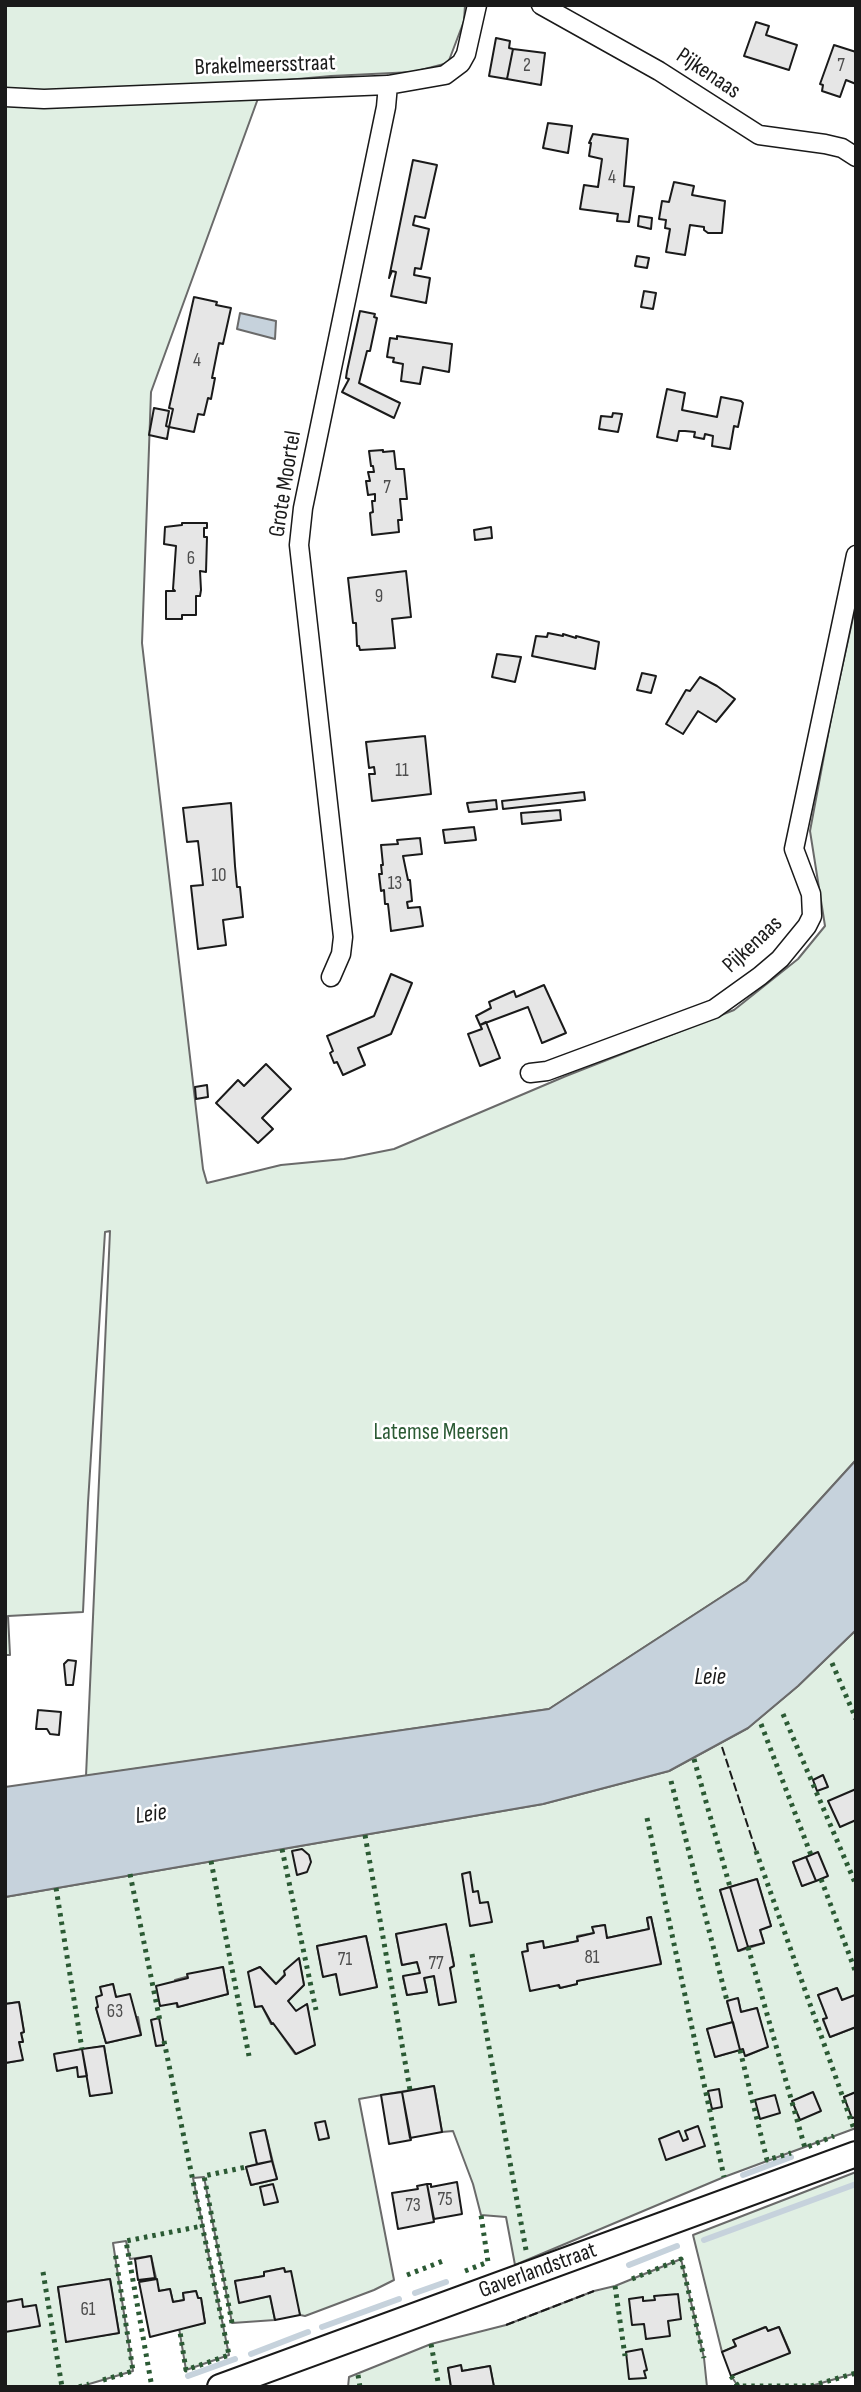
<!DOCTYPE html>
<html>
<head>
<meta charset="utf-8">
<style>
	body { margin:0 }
	#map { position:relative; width:861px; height:2392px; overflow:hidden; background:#fff; font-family:"Sofia Sans Condensed",sans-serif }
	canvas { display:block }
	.frame { position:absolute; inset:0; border:7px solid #1a1a1a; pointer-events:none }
</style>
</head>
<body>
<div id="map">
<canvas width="861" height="2392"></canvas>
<div class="frame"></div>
</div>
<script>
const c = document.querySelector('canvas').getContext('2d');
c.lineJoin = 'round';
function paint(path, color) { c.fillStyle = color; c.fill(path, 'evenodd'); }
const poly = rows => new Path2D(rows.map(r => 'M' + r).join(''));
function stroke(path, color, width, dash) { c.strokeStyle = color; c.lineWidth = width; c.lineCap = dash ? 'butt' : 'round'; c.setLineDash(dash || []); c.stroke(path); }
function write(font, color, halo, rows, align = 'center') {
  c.font = font + ' "Sofia Sans Condensed",sans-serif'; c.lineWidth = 5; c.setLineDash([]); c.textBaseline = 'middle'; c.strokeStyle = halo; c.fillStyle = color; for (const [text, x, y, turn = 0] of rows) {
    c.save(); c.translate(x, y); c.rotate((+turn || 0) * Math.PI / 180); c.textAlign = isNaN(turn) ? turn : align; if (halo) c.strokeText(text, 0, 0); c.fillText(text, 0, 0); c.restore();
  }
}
const green = poly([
	[5,5,465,5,464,21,448,63,413,72,331,76,264,82,151,392,142,643,203,1169,207,1183,281,1165,344,1159,394,1149,566,1076,734,1010,798,959,825,926,810,831,832,713,856,604,856,1460,746,1581,549,1709,86,1776,110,1231,105,1232,88,1503,83,1612,8,1616,10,1655,5,1655,5,5],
	[856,1630,856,1996,842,2000,837,1988,818,1995,827,2018,823,2020,830,2037,856,2027,856,2092,844,2097,852,2118,856,2117,856,2128,724,2177,515,2265,506,2217,481,2215,473,2184,453,2131,442,2132,434,2086,359,2099,394,2280,374,2290,305,2316,300,2315,284,2268,264,2272,264,2276,235,2281,240,2302,270,2296,275,2320,232,2323,204,2177,193,2178,229,2355,186,2370,179,2328,205,2323,201,2298,198,2298,196,2291,183,2293,184,2300,173,2302,170,2289,159,2291,151,2256,130,2259,126,2241,113,2243,133,2371,79,2387,5,2387,5,2063,22,2060,19,2042,23,2041,21,2033,24,2032,19,2002,5,2004,5,1897,543,1804,669,1771,748,1728,798,1686,856,1630],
	[818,1853,827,1876,802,1886,793,1862,818,1853],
	[757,1879,771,1926,760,1930,764,1943,739,1951,720,1890,757,1879],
	[651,1917,661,1963,577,1981,577,1984,560,1988,523,1952,528,1951,527,1944,542,1941,544,1948,578,1941,577,1936,594,1933,593,1927,604,1925,607,1938,649,1929,647,1918,651,1917],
	[446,1925,454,1965,450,1968,439,2004,434,1976,424,1978,427,1992,407,1995,403,1977,420,1973,417,1962,402,1965,396,1934,446,1925],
	[366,1936,377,1987,340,1994,336,1974,323,1976,317,1946,366,1936],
	[299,1959,304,1985,288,2001,296,2011,307,2004,314,2045,295,2054,273,2023,271,2024,262,2006,255,2007,249,1972,260,1967,276,1984,299,1959],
	[223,1967,228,1994,177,2007,175,1980,223,1967],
	[113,1984,116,1997,135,2017,138,2017,141,2035,106,2043,96,2008,98,2007,102,1995,101,1987,113,1984],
	[738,1999,741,2012,757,2008,767,2047,746,2056,743,2049,715,2057,707,2029,733,2022,727,2002,738,1999],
	[104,2046,111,2092,90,2096,87,2076,79,2077,77,2067,57,2070,55,2054,104,2046],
	[265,2130,277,2179,251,2185,246,2167,257,2164,251,2133,265,2130],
	[110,2279,119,2333,67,2341,58,2288,110,2279],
	[856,2172,856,2373,811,2386,738,2386,731,2376,790,2352,779,2327,768,2331,765,2327,734,2340,736,2346,722,2352,693,2235,856,2172],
	[681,2259,704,2358,707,2387,494,2387,490,2366,462,2371,461,2366,448,2368,451,2387,348,2387,349,2377,431,2344,506,2325,594,2291,615,2286,681,2259]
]);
const water = poly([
	[240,313,276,321,275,339,237,329,240,313],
	[856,1460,856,1630,798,1686,748,1728,669,1771,543,1804,5,1897,5,1787,549,1709,746,1581,856,1460]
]);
const stream = poly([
	[743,2175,791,2157],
	[704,2240,856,2184],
	[629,2265,677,2246],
	[415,2293,446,2282],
	[322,2327,399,2299],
	[251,2354,308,2332],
	[188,2376,235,2359]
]);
const building = poly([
	[756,22,769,26,766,35,797,45,789,70,744,56,756,22],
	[496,38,510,41,509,48,513,49,507,79,489,76,496,38],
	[834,45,856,52,856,84,846,80,840,97,822,91,823,85,820,84,834,45],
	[513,49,545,53,541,85,507,79,513,49],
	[548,123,572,126,568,153,543,148,548,123],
	[593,134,628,139,624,186,634,187,629,222,617,221,618,214,580,209,584,185,598,187,602,159,589,156,591,143,589,143,593,134],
	[413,160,437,165,425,218,415,216,413,225,429,229,421,269,415,268,414,275,430,278,426,303,391,296,396,272,392,271,389,278,413,160],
	[674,182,694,186,692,195,725,201,722,233,708,233,704,230,704,227,690,225,685,255,666,252,670,229,665,228,666,220,659,219,662,201,669,202,674,182],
	[639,216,652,218,651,229,638,226,639,216],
	[637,256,649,258,647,268,635,266,637,256],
	[644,291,656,293,653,309,641,307,644,291],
	[194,297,217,302,216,305,231,308,223,344,219,343,212,378,215,378,211,399,208,398,204,415,198,414,194,432,169,427,173,409,169,408,194,297],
	[360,311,375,314,374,317,377,318,370,351,367,351,359,383,400,403,394,418,342,392,349,379,346,378,347,371,360,311],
	[397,336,452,344,449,372,423,367,420,384,401,381,403,364,393,362,394,358,387,357,390,338,397,339,397,336],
	[667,389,685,393,682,410,717,417,721,397,741,401,743,403,738,427,734,426,730,449,712,446,713,436,705,434,704,439,694,437,695,432,685,431,679,431,677,441,657,437,667,389],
	[154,408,169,411,166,426,169,427,167,439,149,435,154,408],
	[613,413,622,414,618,432,599,429,601,416,612,417,613,413],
	[383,450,383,452,394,451,396,469,404,469,407,499,400,499,402,520,398,520,399,532,372,535,370,513,373,512,372,501,375,501,375,494,368,495,366,481,370,481,368,472,374,472,373,466,371,466,369,451,383,450],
	[182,523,207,523,207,528,204,528,204,537,207,537,206,572,200,571,201,590,200,596,196,596,196,615,182,615,182,619,166,619,166,591,175,591,173,589,176,546,164,544,165,527,182,525,182,523],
	[491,527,492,538,475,540,474,530,491,527],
	[406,571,411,617,392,619,395,648,360,650,359,646,357,646,356,623,353,623,348,578,406,571],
	[548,633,563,636,563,634,576,638,576,636,599,642,595,669,532,656,536,636,547,637,548,633],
	[497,654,521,657,515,682,492,677,497,654],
	[642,673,656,676,651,693,637,690,642,673],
	[700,677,717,686,735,699,716,722,698,711,683,734,666,724,686,690,690,691,700,677],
	[425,736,431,794,372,801,369,774,375,774,374,767,369,768,366,742,425,736],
	[584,792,585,800,503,809,502,801,584,792],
	[496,800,497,809,469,812,467,803,496,800],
	[231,803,235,866,237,887,240,887,243,917,223,920,226,945,198,949,191,886,203,885,198,841,187,842,183,808,231,803],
	[560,810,561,820,522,824,521,813,560,810],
	[474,827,476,840,445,843,443,830,474,827],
	[420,838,422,854,403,856,408,880,410,880,412,901,407,902,408,908,420,907,423,926,391,931,388,904,385,904,384,890,381,891,379,874,382,874,381,865,383,865,381,845,398,844,397,840,420,838],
	[391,974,412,983,391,1034,358,1048,365,1065,343,1075,337,1062,334,1063,330,1053,333,1051,327,1036,374,1016,391,974],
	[544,985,566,1033,542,1043,528,1007,480,1025,476,1016,491,1008,489,1002,514,991,516,997,544,985],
	[486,1022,500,1058,480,1066,468,1034,482,1029,480,1025,486,1022],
	[266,1064,291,1089,262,1118,273,1129,258,1143,216,1103,238,1080,244,1086,266,1064],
	[207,1085,208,1097,196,1099,195,1087,207,1085],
	[68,1660,76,1661,73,1685,66,1685,64,1664,68,1660],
	[38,1710,61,1712,59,1735,50,1734,47,1729,36,1729,38,1710],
	[823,1775,828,1787,817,1791,813,1780,823,1775],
	[856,1789,856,1820,840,1827,828,1801,856,1789],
	[302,1849,309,1855,311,1862,307,1872,297,1875,292,1851,302,1849],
	[818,1852,828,1876,816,1881,806,1857,818,1852],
	[806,1857,816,1881,802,1886,793,1862,806,1857],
	[470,1872,473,1892,478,1891,480,1903,488,1902,492,1922,470,1926,462,1874,470,1872],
	[757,1879,771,1926,760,1930,764,1943,748,1947,730,1887,757,1879],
	[730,1887,748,1947,738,1951,720,1890,730,1887],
	[651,1917,661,1964,577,1981,577,1984,560,1988,559,1985,530,1991,522,1952,528,1951,527,1944,543,1941,544,1948,578,1941,577,1937,594,1933,592,1927,605,1925,607,1938,649,1929,647,1918,651,1917],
	[446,1924,454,1966,450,1968,456,2002,439,2005,434,1976,424,1978,427,1992,407,1995,403,1976,420,1973,417,1962,402,1965,396,1934,446,1924],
	[366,1936,377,1987,340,1995,336,1974,323,1977,317,1946,366,1936],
	[299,1958,304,1985,288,2001,296,2011,307,2004,315,2045,296,2054,273,2023,272,2024,262,2006,255,2007,248,1972,260,1967,276,1984,285,1975,284,1971,299,1958],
	[223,1967,228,1994,178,2007,177,2003,160,2006,156,1986,188,1978,187,1974,223,1967],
	[113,1984,116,1997,130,1994,141,2035,106,2043,96,2008,98,2007,96,1997,102,1995,100,1987,113,1984],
	[837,1988,842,2000,855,1995,856,2027,830,2037,823,2019,827,2018,818,1995,837,1988],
	[738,1998,741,2012,757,2008,768,2047,745,2056,743,2049,740,2050,727,2001,738,1998],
	[19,2002,24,2032,21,2033,23,2042,19,2042,23,2060,5,2063,5,2004,19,2002],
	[159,2018,164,2045,156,2046,151,2020,159,2018],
	[733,2022,740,2050,715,2057,707,2029,733,2022],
	[104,2046,112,2093,90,2096,82,2049,104,2046],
	[82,2049,87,2076,78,2077,77,2067,57,2071,54,2054,82,2049],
	[434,2086,442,2132,410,2138,402,2092,434,2086],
	[719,2089,722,2107,712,2109,708,2091,719,2089],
	[402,2092,411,2140,389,2144,381,2095,402,2092],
	[813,2092,821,2111,800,2120,792,2101,813,2092],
	[856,2092,856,2117,852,2118,844,2097,856,2092],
	[775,2095,780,2113,760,2119,755,2100,775,2095],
	[325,2121,329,2138,319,2140,315,2123,325,2121],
	[698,2126,705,2146,666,2160,659,2139,679,2131,683,2141,688,2139,685,2131,698,2126],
	[265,2130,272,2161,257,2164,250,2133,265,2130],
	[272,2161,277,2179,251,2185,246,2167,272,2161],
	[457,2182,462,2214,434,2219,427,2184,431,2184,431,2187,457,2182],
	[273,2184,278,2202,264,2205,260,2187,273,2184],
	[427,2184,434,2222,398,2229,392,2193,418,2189,417,2186,427,2184],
	[151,2256,155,2278,138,2280,135,2259,151,2256],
	[284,2268,285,2272,291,2271,300,2315,275,2320,270,2296,239,2303,235,2281,264,2276,264,2272,284,2268],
	[110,2279,119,2333,66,2342,58,2287,110,2279],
	[157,2279,159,2291,170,2289,173,2302,184,2300,183,2293,196,2291,198,2298,201,2298,205,2323,150,2337,139,2282,157,2279],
	[678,2294,681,2319,668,2321,670,2336,646,2339,644,2324,632,2325,629,2299,643,2297,643,2301,655,2300,654,2296,678,2294],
	[22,2299,23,2307,36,2305,40,2326,5,2332,5,2302,22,2299],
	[766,2327,768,2331,779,2327,790,2353,731,2376,722,2352,736,2346,733,2340,766,2327],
	[642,2349,647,2370,644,2371,646,2378,629,2379,626,2352,642,2349],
	[461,2365,462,2371,490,2366,494,2387,451,2387,448,2368,461,2365]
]);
const minor = poly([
	[541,5,659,71,759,135,825,144,842,148,856,157],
	[5,97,44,99,388,85,445,75,461,63,466,54,477,5],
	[331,977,341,954,343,937,299,545,303,508,386,107,388,85],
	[530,1073,547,1071,714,1009,760,976,780,959,807,926,812,916,811,894,794,849,856,555]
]);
const secondary = poly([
	[220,2387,856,2154]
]);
const hedge = poly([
	[832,1663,856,1719],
	[783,1714,856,1885],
	[761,1724,811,1855],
	[694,1759,730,1887],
	[671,1781,727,2001],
	[647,1818,724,2177],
	[365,1835,410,2090],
	[282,1849,316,2010],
	[756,1851,854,2129,856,2128],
	[211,1861,249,2056],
	[130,1874,160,2021],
	[821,1879,856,1973],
	[56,1888,82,2049],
	[748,1947,805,2148,834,2136],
	[472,1954,526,2250],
	[164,2041,229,2355,186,2370,180,2332],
	[740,2050,767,2160,791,2153],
	[465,2271,488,2262,481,2215],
	[43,2272,62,2387],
	[407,2275,443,2261],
	[632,2279,681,2259,704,2358],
	[615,2286,625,2356],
	[232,2323,204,2176,246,2167],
	[431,2344,439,2387],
	[358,2375,360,2387],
	[731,2376,738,2386,811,2386,856,2373],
	[103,2380,133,2371,115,2252],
	[151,2382,126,2241,202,2226],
	[329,2385,329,2387],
	[79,2387,89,2384]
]);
const fence = poly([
	[722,1747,756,1851],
	[506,2325,594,2291]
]);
const numberNames = [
	["2",527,66],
	["7",841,66],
	["4",612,178],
	["4",197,361],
	["7",387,488],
	["6",191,559],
	["9",379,597],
	["11",402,771],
	["10",219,876],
	["13",395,884],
	["81",592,1958],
	["71",345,1960],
	["77",436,1964],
	["63",115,2012],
	["75",445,2200],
	["73",413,2206],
	["61",88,2310]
];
const streetNames = [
	["Brakelmeersstraat",265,66,-2],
	["Pijkenaas",708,74,34],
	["Grote Moortel",286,484,-81],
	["Pijkenaas",753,945,-43],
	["Gaverlandstraat",538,2271,-20]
];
const parkNames = [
	["Latemse Meersen",441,1433]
];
const waterNames = [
	["Leie",710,1678],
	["Leie",151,1815,-8]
];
paint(green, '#e0efe3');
stroke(green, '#6a6a6a', 2);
paint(water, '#c6d2dc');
stroke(water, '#6a6a6a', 2);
stroke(stream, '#c6d2dc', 6);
paint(building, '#e6e6e6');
stroke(building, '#1a1a1a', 2);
stroke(minor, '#1a1a1a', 21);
stroke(secondary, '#1a1a1a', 28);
stroke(minor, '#fff', 18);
stroke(secondary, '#fff', 24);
stroke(hedge, '#2b5a34', 5, [3.5, 5]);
stroke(fence, '#1a1a1a', 2, [9, 3.5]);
write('19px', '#4d4d4d', null, numberNames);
write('23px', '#1a1a1a', '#fff', streetNames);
write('23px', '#2b5a34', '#fff', parkNames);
write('italic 24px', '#1a1a1a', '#fff', waterNames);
</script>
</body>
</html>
